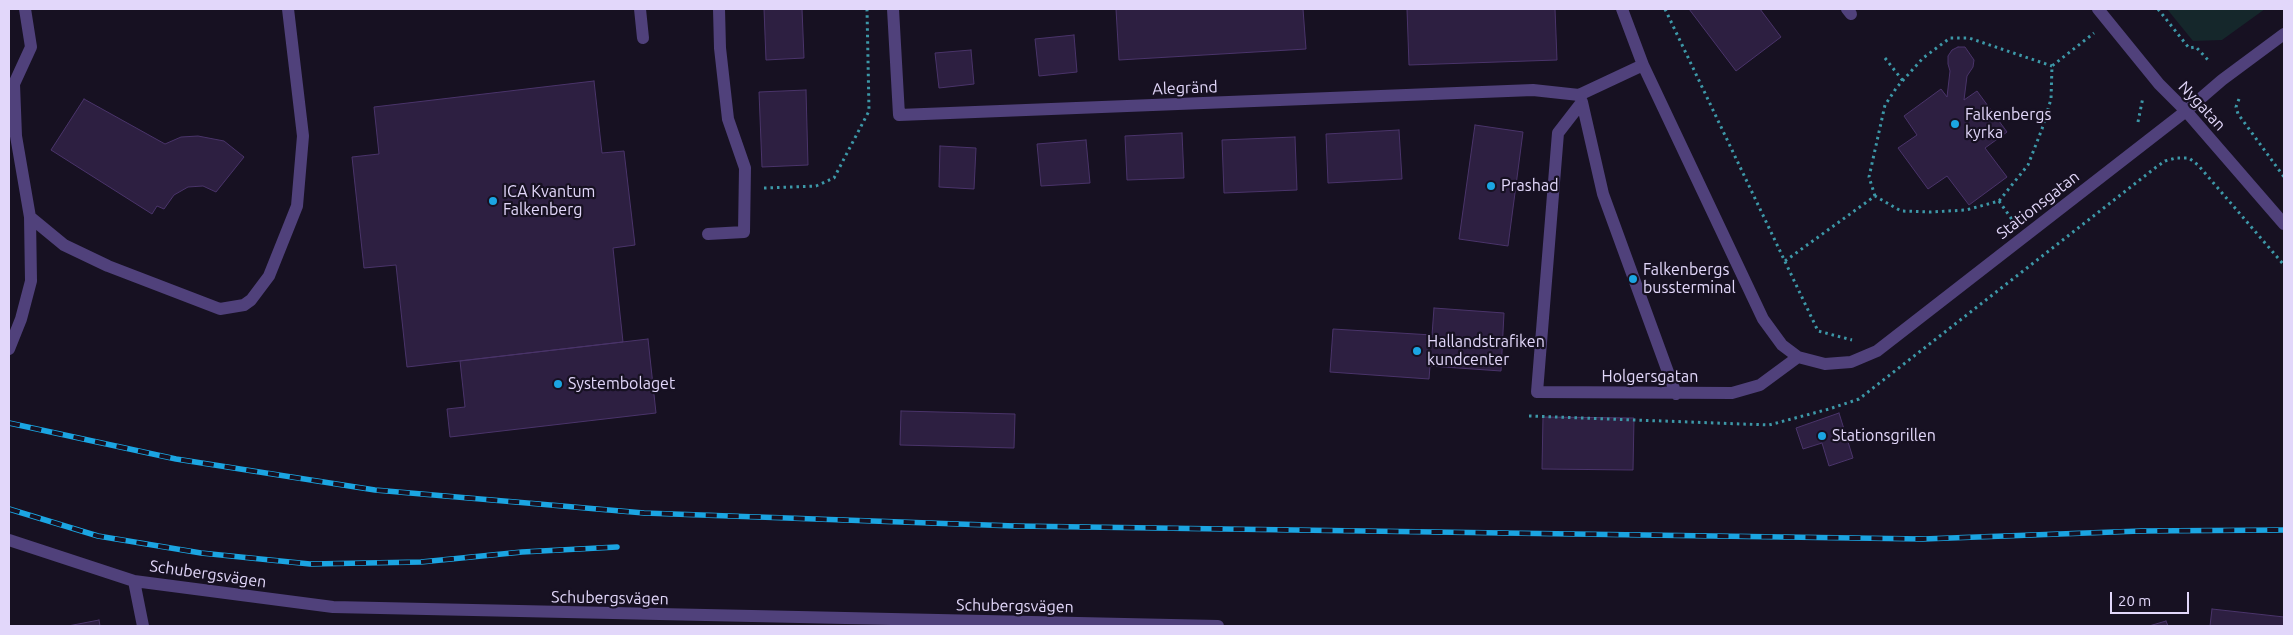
<!DOCTYPE html>
<html>
<head>
<meta charset="utf-8">
<style>
	body { margin:0 }
	#map { position:relative; width:2293px; height:635px; overflow:hidden; background:#171122; font-family:Ubuntu,sans-serif }
	canvas { display:block }
	.frame { position:absolute; inset:0; border:10px solid #e2d7fa; pointer-events:none }
	.scale { position:absolute; left:2110px; top:592px; width:79px; height:22px; box-sizing:border-box; border:2px solid #e2d7fa; border-top:0; padding-left:6px; font-size:15px; line-height:18px; white-space:nowrap; color:#e2d7fa; -webkit-text-stroke:4px #171122; paint-order:stroke }
</style>
</head>
<body>
<div id="map">
<canvas width="2293" height="635"></canvas>
<div class="frame"></div>
<div class="scale">20 m</div>
</div>
<script>
const c = document.querySelector('canvas').getContext('2d');
c.lineJoin = 'round';
function paint(path, color) { c.fillStyle = color; c.fill(path, 'evenodd'); }
const poly = rows => new Path2D(rows.map(r => 'M' + r).join(''));
function stroke(path, color, width, dash) { c.strokeStyle = color; c.lineWidth = width; c.lineCap = dash ? 'butt' : 'round'; c.setLineDash(dash || []); c.stroke(path); }
function write(font, color, halo, rows, align = 'center') {
  c.font = font + ' Ubuntu,sans-serif'; c.lineWidth = 4.5; c.setLineDash([]); c.textBaseline = 'middle'; c.strokeStyle = halo; c.fillStyle = color; for (const [text, x, y, turn = 0] of rows) {
    c.save(); c.translate(x, y); c.rotate((+turn || 0) * Math.PI / 180); c.textAlign = isNaN(turn) ? turn : align; if (halo) c.strokeText(text, 0, 0); c.fillText(text, 0, 0); c.restore();
  }
}
const green = poly([
	[2167,9,2265,9,2222,40,2193,41]
]);
const building = poly([
	[764,9,802,9,804,58,766,60,764,9],
	[1116,9,1303,9,1306,49,1119,60,1116,9],
	[1407,9,1555,9,1557,60,1409,65,1407,9],
	[1689,9,1760,9,1781,37,1736,71,1689,9],
	[1074,35,1077,72,1039,76,1035,39,1074,35],
	[1958,47,1965,47,1974,60,1973,67,1967,76,1964,100,1977,91,2007,132,1985,148,2007,177,1969,205,1947,176,1928,189,1898,148,1917,135,1904,116,1941,89,1947,97,1950,71,1948,64,1948,56,1952,50,1958,47],
	[971,50,974,84,939,88,935,53,971,50],
	[594,81,602,153,624,151,635,245,613,248,623,342,407,367,396,265,364,268,352,157,379,154,374,107,594,81],
	[806,90,808,165,762,167,759,92,806,90],
	[84,99,165,144,181,137,198,136,224,141,244,157,216,192,203,186,188,187,174,195,164,209,157,206,152,214,51,150,84,99],
	[1475,125,1523,132,1508,246,1459,239,1475,125],
	[1399,130,1402,179,1328,183,1326,134,1399,130],
	[1182,133,1184,178,1127,180,1125,136,1182,133],
	[1295,137,1297,190,1224,193,1222,140,1295,137],
	[1086,140,1090,183,1041,186,1037,144,1086,140],
	[940,146,976,148,974,189,939,187,940,146],
	[1434,308,1504,313,1501,371,1430,366,1429,379,1330,372,1333,329,1432,335,1434,308],
	[648,339,656,413,450,437,447,409,465,407,460,361,648,339],
	[901,411,1015,414,1014,448,900,445,901,411],
	[1839,413,1853,458,1829,466,1822,443,1803,449,1796,428,1839,413],
	[1543,417,1634,418,1633,470,1542,469,1543,417],
	[2212,609,2284,617,2284,626,2210,626,2212,609],
	[99,620,100,626,68,626,99,620],
	[2166,621,2168,626,2149,626,2166,621]
]);
const path = poly([
	[1665,9,1818,331,1852,340],
	[2158,9,2189,48,2196,47,2208,60],
	[1885,58,1903,81],
	[2239,99,2236,107,2238,114,2284,177],
	[2138,122,2143,97],
	[764,188,816,186,834,178,869,111,867,9],
	[1875,196,1869,177,1885,105,1897,87,1923,58,1950,38,1969,38,2052,66],
	[1999,201,2013,221],
	[1785,261,1875,196,1901,211,1931,212,1966,210,1999,201,2028,165,2042,129,2051,99,2052,66,2094,33],
	[1529,416,1769,425,1829,409,1859,399,2155,168,2165,161,2176,158,2189,158,2198,165,2284,265]
]);
const minor = poly([
	[640,9,643,38],
	[893,9,899,115,1533,90,1579,95],
	[1622,9,1643,65,1763,319,1782,345,1798,357,1825,364,1851,362,1877,351,2186,111,2222,80,2284,34],
	[1847,9,1851,14],
	[2098,9,2159,84,2186,111,2284,224],
	[1643,65,1579,95,1582,102,1558,133,1537,392,1732,393,1760,385,1798,357],
	[1582,102,1603,194,1676,394],
	[30,217,64,245,108,266,220,309,244,305,251,300,269,276,297,206,303,136,288,9],
	[708,234,744,232,745,168,728,119,720,48,719,9],
	[9,349,21,319,31,281,30,217,16,136,14,84,31,47,25,9],
	[9,540,134,581,333,607,1218,626],
	[134,581,143,626]
]);
const rail = poly([
	[9,423,176,459,375,490,644,513,1015,526,1923,539,2141,531,2284,530],
	[9,509,98,536,201,553,310,564,421,562,522,552,617,547]
]);
const markers = [
	[1955,124,5,"#1ba5e2"],
	[1491,186,5,"#1ba5e2"],
	[493,201,5,"#1ba5e2"],
	[1633,279,5,"#1ba5e2"],
	[1417,351,5,"#1ba5e2"],
	[558,384,5,"#1ba5e2"],
	[1822,436,5,"#1ba5e2"]
];
const streetNames = [
	["Alegränd",1185,88,-2],
	["Nygatan",2202,106,47],
	["Stationsgatan",2038,205,-38],
	["Holgersgatan",1650,377],
	["Schubergsvägen",208,574,8],
	["Schubergsvägen",610,598,1],
	["Schubergsvägen",1015,606,1]
];
const poiNames = [
	["Falkenbergs",1965,115],
	["kyrka",1965,133],
	["Prashad",1501,186],
	["ICA Kvantum",503,192],
	["Falkenberg",503,210],
	["Falkenbergs",1643,270],
	["bussterminal",1643,288],
	["Hallandstrafiken",1427,342],
	["kundcenter",1427,360],
	["Systembolaget",568,384],
	["Stationsgrillen",1832,436]
];
paint(green, '#15272b');
paint(building, '#2d1f41');
stroke(building, '#4a346a', 1);
stroke(path, '#3d98a8', 3, [2.5, 4]);
stroke(minor, '#50417b', 12);
stroke(rail, '#1ba5e2', 5.5);
stroke(rail, '#171122', 4, [11]);
for (const [x, y, r, color] of markers) { const dot = new Path2D(); dot.arc(x, y, r, 0, 2 * Math.PI); c.fillStyle = color; c.fill(dot); stroke(dot, '#171122', 2); }
write('16px', '#e2d7fa', '#171122', streetNames);
write('16px', '#e2d7fa', '#171122', poiNames, 'left');
</script>
</body>
</html>
